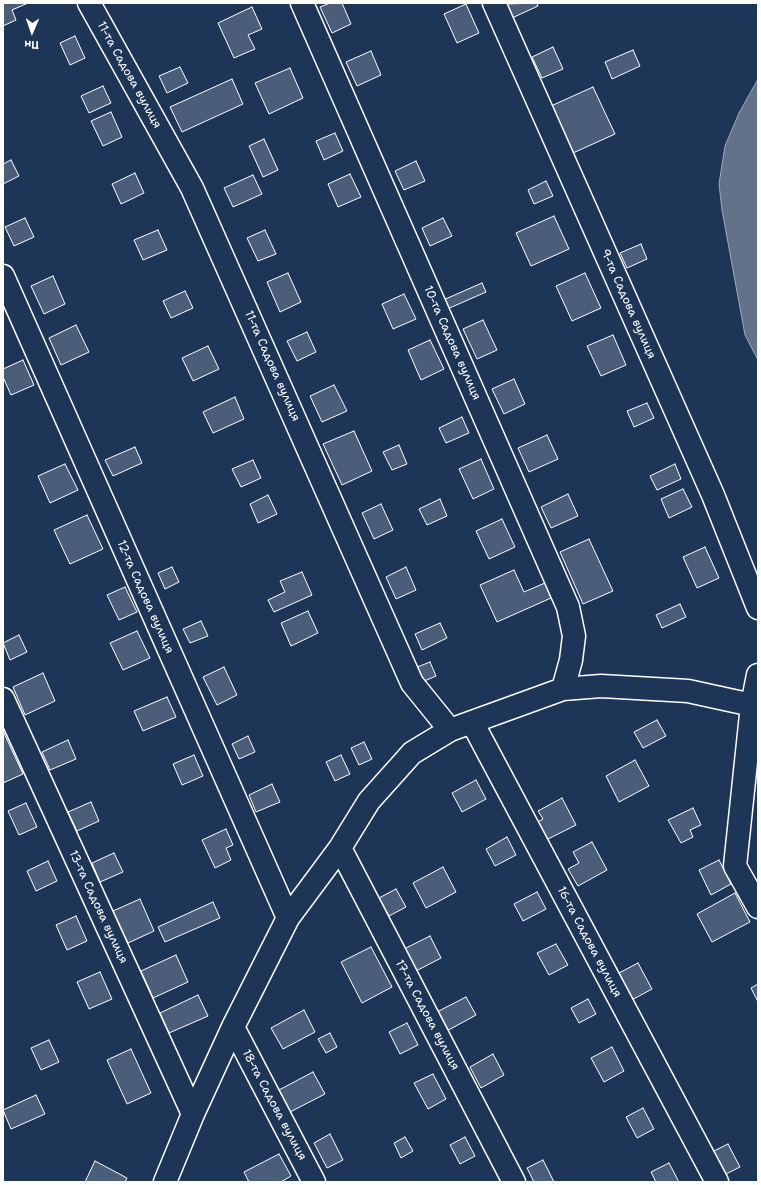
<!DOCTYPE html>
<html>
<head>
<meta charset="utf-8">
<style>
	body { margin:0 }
	#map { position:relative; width:761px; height:1185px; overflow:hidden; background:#1d3557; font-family:"Shantell Sans",sans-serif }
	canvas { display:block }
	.frame { position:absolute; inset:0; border:4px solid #fff; pointer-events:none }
	.north { position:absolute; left:12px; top:12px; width:40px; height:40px; -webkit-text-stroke:3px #1d3557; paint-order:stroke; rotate:182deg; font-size:11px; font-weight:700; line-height:16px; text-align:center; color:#fff }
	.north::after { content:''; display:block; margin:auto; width:14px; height:18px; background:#fff; clip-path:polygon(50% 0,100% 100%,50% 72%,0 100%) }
</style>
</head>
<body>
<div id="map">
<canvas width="761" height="1185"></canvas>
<div class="frame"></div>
<div class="north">Пн</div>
</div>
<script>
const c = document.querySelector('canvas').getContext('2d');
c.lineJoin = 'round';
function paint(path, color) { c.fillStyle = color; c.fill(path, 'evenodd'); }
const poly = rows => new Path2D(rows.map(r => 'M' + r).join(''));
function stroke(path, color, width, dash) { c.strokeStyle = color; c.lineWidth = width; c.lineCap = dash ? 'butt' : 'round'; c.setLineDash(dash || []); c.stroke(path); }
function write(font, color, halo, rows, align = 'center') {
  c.font = font + ' "Shantell Sans",sans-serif'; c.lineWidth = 3; c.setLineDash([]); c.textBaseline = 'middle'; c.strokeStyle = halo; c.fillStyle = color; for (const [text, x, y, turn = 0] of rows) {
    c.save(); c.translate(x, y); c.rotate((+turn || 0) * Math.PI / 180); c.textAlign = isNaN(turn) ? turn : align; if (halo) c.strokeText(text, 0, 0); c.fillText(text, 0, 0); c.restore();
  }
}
const water = poly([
	[758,79,758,360,745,335,722,210,719,184,725,146,739,113,758,79]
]);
const building = poly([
	[3,3,28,3,12,10,16,20,3,26,3,3],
	[330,3,342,3,351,24,332,33,320,7,330,3],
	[537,3,538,6,512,18,506,4,537,3],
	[466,4,479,33,457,43,444,14,466,4],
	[252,7,262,29,248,35,255,49,234,58,218,23,252,7],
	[75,36,85,58,70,65,60,43,75,36],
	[553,47,563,69,542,78,532,57,553,47],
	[633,50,640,66,612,79,605,62,633,50],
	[371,51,381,75,357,86,346,62,371,51],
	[180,67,188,83,167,93,159,76,180,67],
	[290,68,303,98,269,114,255,83,290,68],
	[232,79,243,104,182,132,170,107,232,79],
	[103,86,111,103,89,113,81,96,103,86],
	[593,87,615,134,573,153,551,106,593,87],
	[111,112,122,137,103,146,91,121,111,112],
	[335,133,343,151,324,160,316,141,335,133],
	[264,139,278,170,263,177,249,146,264,139],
	[11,160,19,176,3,184,3,164,11,160],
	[416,161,425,181,404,190,395,171,416,161],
	[135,173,144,193,121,204,112,184,135,173],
	[350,174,361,197,338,207,328,184,350,174],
	[253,175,262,194,233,207,224,188,253,175],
	[546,181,553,196,534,204,528,190,546,181],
	[554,216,569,249,531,266,516,233,554,216],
	[25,218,34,237,14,246,5,227,25,218],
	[443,218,452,236,430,246,422,228,443,218],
	[158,230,167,250,143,260,134,240,158,230],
	[265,230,276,254,258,261,247,238,265,230],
	[641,244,647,259,627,268,620,253,641,244],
	[288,273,301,302,280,312,267,282,288,273],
	[585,273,601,308,572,321,556,286,585,273],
	[53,276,65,304,44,314,31,286,53,276],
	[482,283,486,292,445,310,441,301,482,283],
	[185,291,193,308,171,318,163,301,185,291],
	[404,294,416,319,393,329,382,304,404,294],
	[483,320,497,350,477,359,463,329,483,320],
	[76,325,89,352,61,365,49,338,76,325],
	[307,332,316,352,297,361,287,341,307,332],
	[613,335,626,365,601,376,587,346,613,335],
	[430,340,444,369,421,380,408,350,430,340],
	[208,346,219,369,193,381,182,358,208,346],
	[23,360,34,385,11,395,3,377,3,369,23,360],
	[514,379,525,404,504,414,492,389,514,379],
	[334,385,347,411,322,422,310,396,334,385],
	[235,397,244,419,213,433,203,412,235,397],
	[647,403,654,418,634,427,627,411,647,403],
	[462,417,469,433,446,443,439,428,462,417],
	[354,431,372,471,342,485,323,444,354,431],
	[547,435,558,459,529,472,518,448,547,435],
	[399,445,407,464,392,470,383,452,399,445],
	[135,447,142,463,113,476,105,460,135,447],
	[481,459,494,489,473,499,459,469,481,459],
	[253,460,261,478,241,487,232,469,253,460],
	[65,464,78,490,50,503,38,476,65,464],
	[675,464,681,479,657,490,650,476,675,464],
	[683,489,692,507,669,518,661,499,683,489],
	[568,494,578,516,551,528,541,507,568,494],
	[268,495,277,514,258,523,250,504,268,495],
	[440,499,447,516,427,525,419,509,440,499],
	[381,504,393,530,374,539,362,513,381,504],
	[87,515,103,549,70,564,54,530,87,515],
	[502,519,515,547,489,559,476,531,502,519],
	[589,539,613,591,583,604,560,552,589,539],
	[705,547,719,578,697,588,683,557,705,547],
	[172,567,179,582,165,589,158,573,172,567],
	[406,567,416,590,396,599,386,577,406,567],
	[514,570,524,592,545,583,551,598,497,622,480,585,514,570],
	[302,572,312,595,274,612,268,600,285,592,280,581,302,572],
	[125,587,137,612,119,620,107,595,125,587],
	[680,604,686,617,662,628,656,615,680,604],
	[308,611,318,633,291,646,281,623,308,611],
	[201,621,208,636,190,643,183,629,201,621],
	[440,623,447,638,422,650,415,634,440,623],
	[137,631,150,658,123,670,110,643,137,631],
	[19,635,27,652,10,660,3,643,19,635],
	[430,662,436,676,422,682,415,668,430,662],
	[224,667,237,695,217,705,203,677,224,667],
	[43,673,55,701,25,715,13,687,43,673],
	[167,697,176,717,143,731,134,711,167,697],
	[657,720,666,736,643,748,634,732,657,720],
	[3,731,23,774,3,783,3,731],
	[248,736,255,752,239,759,232,744,248,736],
	[68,740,76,759,50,770,42,752,68,740],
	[364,742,372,759,359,765,351,748,364,742],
	[194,755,203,776,182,785,173,764,194,755],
	[341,755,350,774,335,781,326,762,341,755],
	[635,760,649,786,619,802,606,776,635,760],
	[476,780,486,799,462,812,452,793,476,780],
	[272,784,280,802,256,812,249,795,272,784],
	[562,798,576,825,546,840,536,823,543,819,538,811,562,798],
	[91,802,99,821,77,831,68,812,91,802],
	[26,803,37,827,19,835,8,811,26,803],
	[693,808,701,825,690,830,693,837,681,843,668,820,693,808],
	[226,829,233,845,226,848,231,860,215,868,202,840,226,829],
	[507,837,516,855,495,866,486,849,507,837],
	[592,842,607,870,578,886,568,869,579,863,573,852,592,842],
	[114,853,123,872,100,882,92,863,114,853],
	[719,860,731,884,711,895,699,870,719,860],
	[48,861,57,881,36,891,27,871,48,861],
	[443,867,456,892,426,908,413,883,443,867],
	[396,889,406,907,389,916,379,898,396,889],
	[537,892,546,909,523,921,514,904,537,892],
	[735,893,750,922,712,942,697,914,735,893],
	[140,899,154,931,128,943,113,911,140,899],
	[213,902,220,918,165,942,158,927,213,902],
	[76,916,87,941,67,950,56,925,76,916],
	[430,936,441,958,416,971,404,949,430,936],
	[556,944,568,965,549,975,537,953,556,944],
	[371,947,392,987,362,1003,341,962,371,947],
	[176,955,188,982,153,998,141,971,176,955],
	[638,963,652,989,628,1002,617,981,622,979,619,973,638,963],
	[100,972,112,999,89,1009,77,982,100,972],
	[758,984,758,1002,751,988,758,984],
	[198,995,208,1016,169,1033,160,1013,198,995],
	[466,997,476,1015,445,1032,435,1013,466,997],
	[588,999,596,1014,579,1023,571,1008,588,999],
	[304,1010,315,1032,283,1049,271,1028,304,1010],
	[407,1023,418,1045,400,1054,389,1032,407,1023],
	[330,1033,337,1047,326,1053,318,1039,330,1033],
	[49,1040,59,1062,41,1070,31,1048,49,1040],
	[612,1047,624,1071,604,1082,591,1058,612,1047],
	[131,1049,151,1093,127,1104,107,1060,131,1049],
	[493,1054,504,1075,481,1088,470,1067,493,1054],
	[313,1072,325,1094,290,1112,279,1090,313,1072],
	[433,1074,446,1099,428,1109,414,1083,433,1074],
	[36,1095,45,1114,11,1129,3,1110,36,1095],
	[643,1108,654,1129,637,1138,626,1117,643,1108],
	[330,1134,343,1160,327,1168,314,1143,330,1134],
	[405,1137,413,1151,401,1158,394,1143,405,1137],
	[465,1137,475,1156,460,1164,450,1145,465,1137],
	[728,1144,740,1167,720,1177,708,1154,728,1144],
	[279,1154,291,1176,281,1182,249,1182,244,1172,279,1154],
	[543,1160,554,1182,534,1182,527,1168,543,1160],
	[95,1161,127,1178,125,1182,85,1182,95,1161],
	[669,1163,679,1182,656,1182,651,1172,669,1163]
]);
const minor = poly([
	[89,3,192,188,412,683,450,730,472,722,717,1182],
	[302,3,568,607,574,636,571,660,563,689],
	[494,3,713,495,758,608],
	[3,276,288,918],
	[758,675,752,705,735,866,758,907],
	[3,699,193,1114],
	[340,848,514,1182],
	[233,1027,314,1182],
	[165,1182,193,1114,233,1027,288,918,340,848,369,801,412,753,450,730,563,689,601,686,688,691,752,705]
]);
const streetNames = [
	["11-та Садова вулиця",129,75,61],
	["9-та Садова вулиця",628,304,66],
	["10-та Садова вулиця",452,343,66],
	["11-та Садова вулиця",272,366,66],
	["12-та Садова вулиця",145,597,66],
	["13-та Садова вулиця",98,907,65],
	["16-та Садова вулиця",589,942,62],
	["17-та Садова вулиця",427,1015,62],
	["18-та Садова вулиця",274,1105,62]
];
paint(water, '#617289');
stroke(water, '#a0aab8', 1);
paint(building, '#4a5d79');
stroke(building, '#fff', 1);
stroke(minor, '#fff', 25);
stroke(minor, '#1d3557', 22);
write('12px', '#fff', '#1d3557', streetNames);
</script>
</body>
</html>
